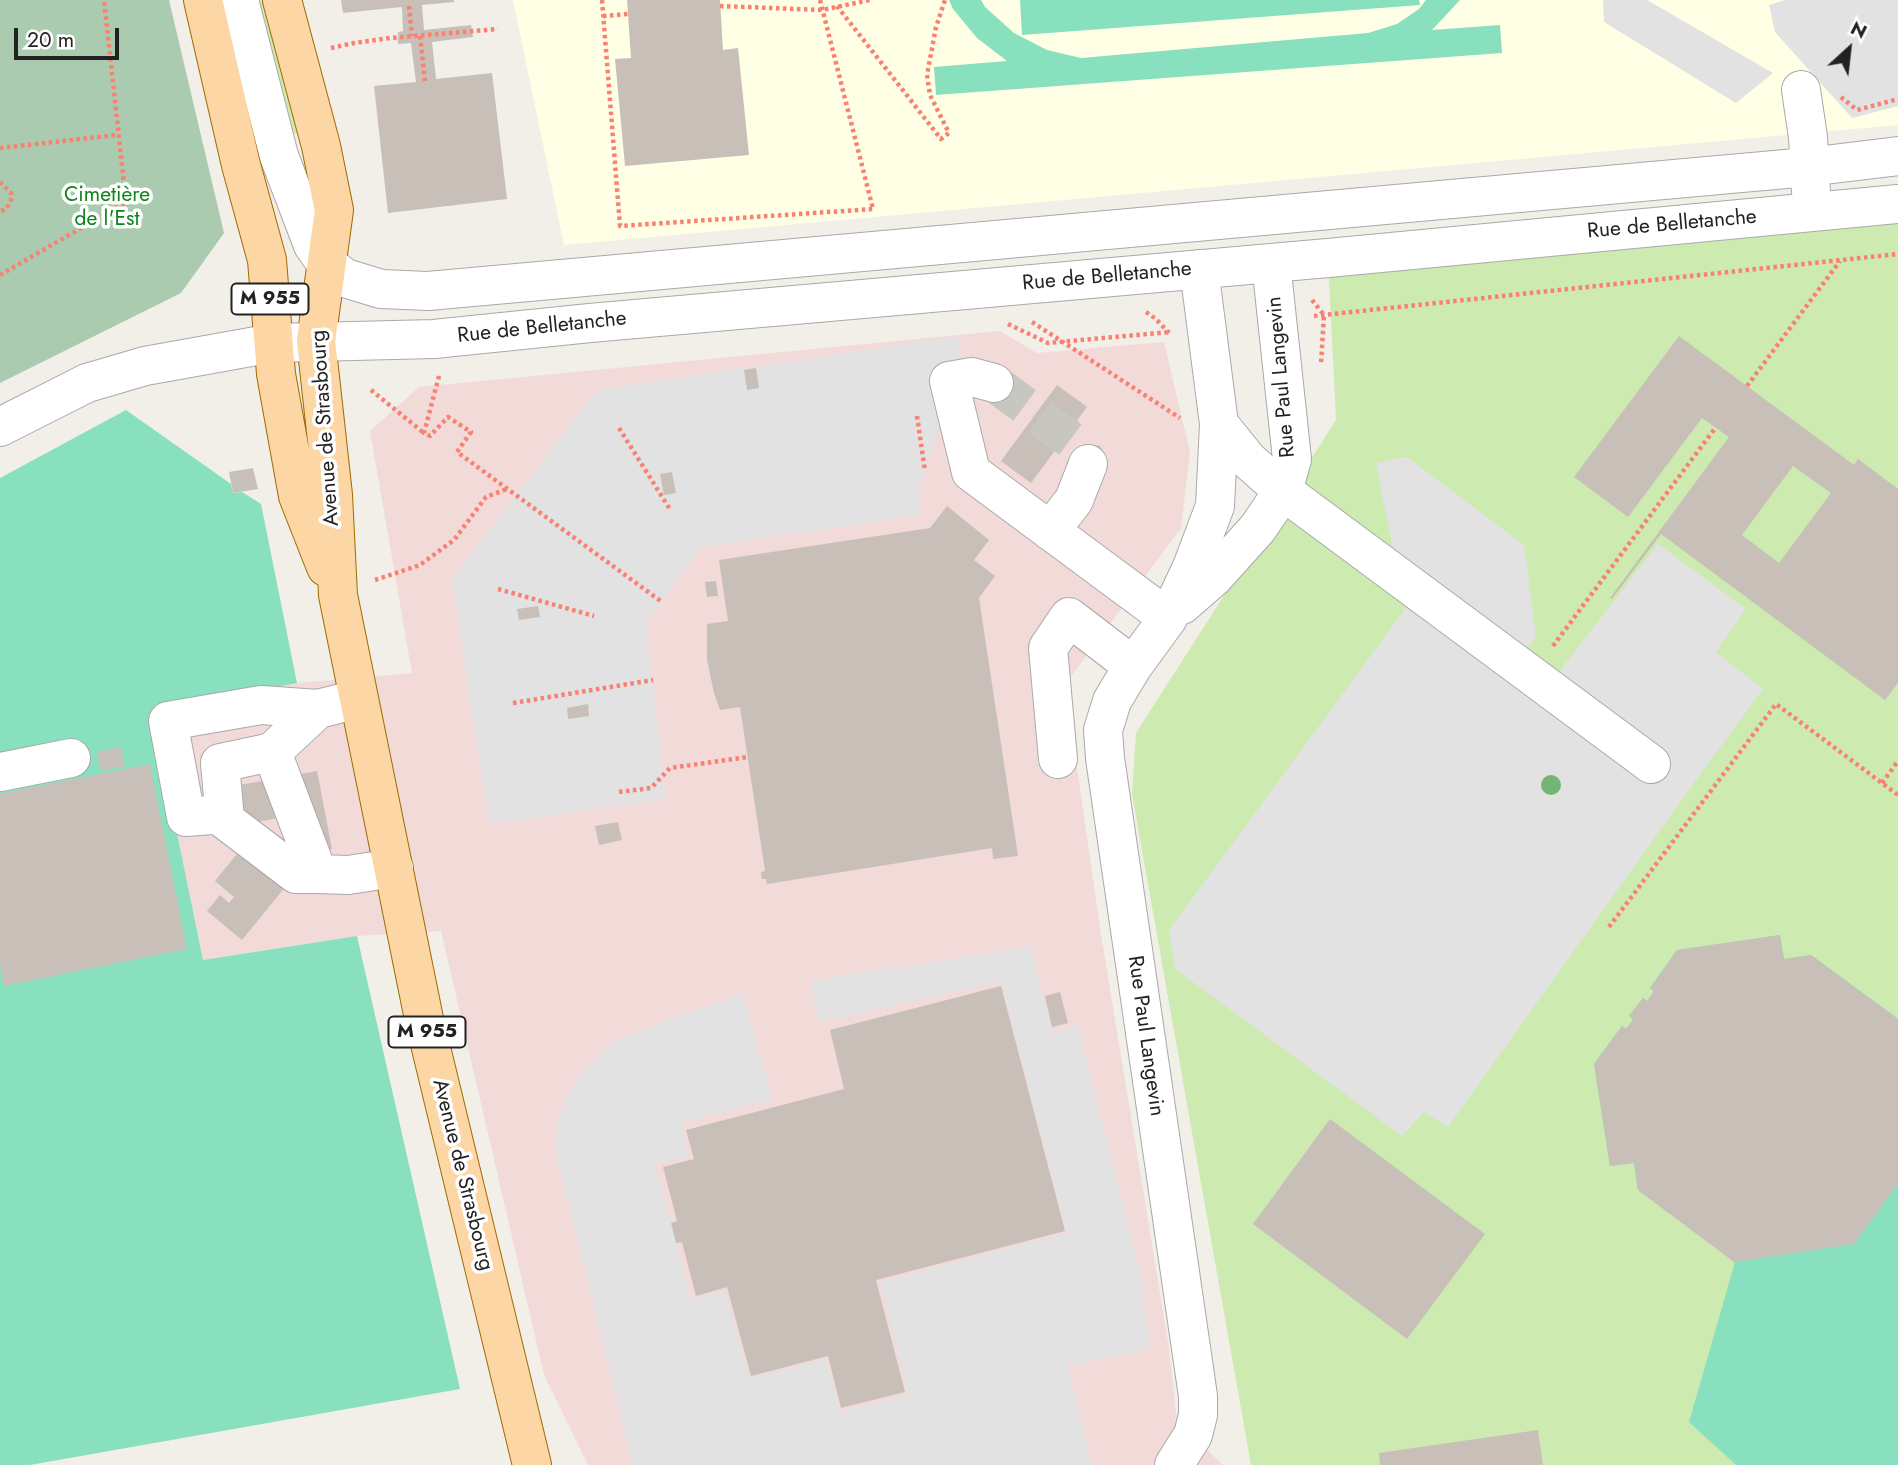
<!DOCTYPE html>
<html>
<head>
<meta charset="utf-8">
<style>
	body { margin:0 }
	#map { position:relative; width:1898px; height:1465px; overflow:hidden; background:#f2efe9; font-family:Jost,sans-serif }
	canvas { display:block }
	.north { position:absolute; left:1814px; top:14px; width:70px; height:70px; -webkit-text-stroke:5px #fff; paint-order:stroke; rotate:27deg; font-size:19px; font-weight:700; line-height:28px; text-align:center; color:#222 }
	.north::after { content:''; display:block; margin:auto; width:24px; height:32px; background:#222; clip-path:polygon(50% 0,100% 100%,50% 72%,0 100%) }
	.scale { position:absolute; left:14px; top:28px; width:105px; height:32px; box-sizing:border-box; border:4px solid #222; border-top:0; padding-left:9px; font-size:21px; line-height:24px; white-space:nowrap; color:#222; -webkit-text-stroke:5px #fff; paint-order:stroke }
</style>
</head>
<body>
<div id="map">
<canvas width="1898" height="1465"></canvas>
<div class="north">N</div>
<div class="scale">20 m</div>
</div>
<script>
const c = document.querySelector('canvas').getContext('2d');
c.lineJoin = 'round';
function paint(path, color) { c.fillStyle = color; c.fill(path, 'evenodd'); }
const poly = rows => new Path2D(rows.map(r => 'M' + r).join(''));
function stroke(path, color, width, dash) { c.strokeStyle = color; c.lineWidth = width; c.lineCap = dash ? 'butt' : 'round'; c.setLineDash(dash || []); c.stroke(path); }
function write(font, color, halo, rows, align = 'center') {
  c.font = font + ' Jost,sans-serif'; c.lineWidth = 7; c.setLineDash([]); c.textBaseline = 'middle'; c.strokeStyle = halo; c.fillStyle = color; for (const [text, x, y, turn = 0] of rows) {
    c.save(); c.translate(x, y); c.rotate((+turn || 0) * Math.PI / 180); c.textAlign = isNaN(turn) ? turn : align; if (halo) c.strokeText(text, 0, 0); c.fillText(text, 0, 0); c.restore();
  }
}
const commercial = poly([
	[1000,331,1037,353,1164,342,1190,452,1181,528,1065,685,1101,934,1168,1342,1177,1420,1223,1465,588,1465,544,1375,441,931,357,936,203,960,152,710,297,683,412,673,370,431,419,387]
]);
const education = poly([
	[513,0,1898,0,1898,125,564,245]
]);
const grass = poly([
	[257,0,270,0,304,131,293,134],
	[1898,204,1898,1465,1251,1465,1132,794,1136,733,1336,420,1328,258]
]);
const cemetery = poly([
	[0,0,169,0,224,233,181,293,0,383]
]);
const pitch = poly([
	[949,0,981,0,985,7,1014,33,1047,50,1081,58,1368,33,1397,24,1419,9,1426,0,1460,0,1432,30,1500,25,1502,53,936,95,934,67,1007,61,977,38,953,9],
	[1020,0,1419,0,1420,5,1022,35],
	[126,410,231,484,233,493,242,492,261,504,297,683,152,711,203,960,357,936,460,1389,30,1465,0,1465,0,478],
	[1780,935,1784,959,1811,955,1898,1019,1898,1465,1736,1465,1689,1422,1735,1262,1638,1190,1634,1163,1610,1166,1594,1064,1622,1026,1626,1029,1633,1020,1629,1016,1643,998,1647,1001,1654,992,1650,988,1677,950]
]);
const parking = poly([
	[1603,0,1647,0,1773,73,1736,103,1604,22],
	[1785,0,1898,0,1898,106,1852,118,1775,32,1769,5],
	[959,336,962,362,918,489,921,515,702,547,646,623,666,799,489,824,452,579,597,390],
	[1407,457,1524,545,1536,637,1522,654,1555,677,1658,544,1746,609,1716,652,1763,689,1688,791,1448,1127,1424,1112,1402,1136,1175,969,1169,930,1405,609,1376,463],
	[1030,946,1053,1034,1077,1024,1141,1274,1150,1349,1068,1366,1092,1465,633,1465,555,1149,558,1118,575,1082,595,1059,618,1038,742,994,773,1099,682,1123,688,1156,655,1165,691,1299,725,1290,749,1379,826,1359,840,1412,909,1395,880,1282,1067,1233,1001,982,819,1022,810,981]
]);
const building = poly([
	[341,0,454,0,454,2,422,5,424,30,471,25,473,37,432,42,436,79,492,73,507,199,388,213,374,86,416,82,411,43,398,44,398,32,403,31,402,7,343,13],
	[627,0,720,0,723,50,738,48,749,155,625,166,615,59,631,58],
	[1679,336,1854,465,1858,459,1898,489,1898,683,1885,700,1661,534,1612,599,1610,598,1729,437,1702,418,1628,517,1574,477],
	[1793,466,1831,493,1779,563,1742,535],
	[756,368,759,388,747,390,744,370],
	[1057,385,1087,407,1031,483,1001,461],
	[253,468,258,489,233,493,229,472],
	[672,472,676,493,664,495,660,474],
	[947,506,989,540,974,560,995,576,979,598,1018,856,993,859,992,848,767,884,766,879,762,879,761,872,765,871,740,707,720,710,714,693,707,660,707,624,728,621,719,560,930,528],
	[716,581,718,596,707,597,705,582],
	[538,606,540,617,519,620,517,609],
	[588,704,589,716,568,719,567,708],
	[121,747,125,766,101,771,97,752],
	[150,764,187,949,4,986,0,965,0,794],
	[317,771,332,849,291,856,283,817,247,824,240,785],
	[618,822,622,840,599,845,595,826],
	[245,844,290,881,242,940,207,911,220,895,229,903,234,897,215,881],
	[1780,935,1784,959,1811,955,1898,1019,1898,1184,1854,1244,1734,1262,1638,1190,1634,1163,1610,1166,1594,1064,1622,1026,1626,1029,1634,1019,1629,1016,1643,998,1647,1001,1654,991,1650,988,1677,950],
	[1001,986,1065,1231,876,1280,905,1392,841,1408,828,1356,751,1376,727,1287,696,1296,682,1242,676,1243,671,1223,677,1221,663,1167,694,1159,686,1130,844,1089,830,1030],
	[1060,992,1068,1023,1052,1027,1045,996],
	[1330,1119,1485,1234,1407,1339,1253,1224],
	[1538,1430,1543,1465,1380,1465,1379,1453]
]);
const minorTunnel = poly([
	[994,383,1078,445,1088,464]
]);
const path = poly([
	[602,0,620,226,873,209],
	[820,0,873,209],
	[409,6,412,36],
	[720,6,822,10,870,0],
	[837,6,941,139,949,133,930,95,927,75,936,27,945,0],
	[603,16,628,14],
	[420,36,425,81],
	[331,48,354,43,390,38,498,29],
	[1841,97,1857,110,1898,99],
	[0,148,117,135],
	[0,182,11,193,12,198,7,208,0,212],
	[0,275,126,202,104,0],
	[1312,300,1324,315,1321,364],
	[1146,312,1156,319,1170,334],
	[1314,316,1898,254],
	[1032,322,1180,418],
	[1008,324,1048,343,1170,332],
	[439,376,424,433,430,436,448,417,471,432,457,452,662,602],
	[1747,386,1840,261],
	[371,390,424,433],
	[917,416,925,471],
	[619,428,671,511],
	[375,580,420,565,454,540,486,497,507,489],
	[498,589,594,616],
	[1553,646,1716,427],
	[513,703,653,680],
	[1882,783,1898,761],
	[619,792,651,788,670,768,748,757],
	[1609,927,1776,704,1898,795]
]);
const minor = poly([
	[239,0,279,156,313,245,325,262,345,278,381,289,428,291,1808,167,1898,156],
	[1801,90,1808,137,1811,192],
	[994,383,972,377,949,381,971,472,1168,618],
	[1219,424,1248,460,1283,491,1651,764],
	[0,427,87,383,145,366,273,343,434,339,590,323,1328,258,1898,204],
	[1050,531,1074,500,1088,464],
	[1182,605,1213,578,1258,528,1283,491,1292,459,1271,263],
	[358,699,318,709,272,752,318,874,348,875,394,868],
	[272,752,220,763,225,820,296,874,318,874],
	[1058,759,1048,648,1069,617,1133,666],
	[0,772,71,758],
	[224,814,186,817,168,721,261,705,318,709],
	[1174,1465,1193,1435,1198,1415,1198,1396,1105,758,1103,730,1112,701,1133,666,1168,618,1192,567,1215,506,1219,424,1199,269]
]);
const major = poly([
	[203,0,241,165,267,260,276,374,298,496,326,567],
	[282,0,321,146,334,210,316,341,333,495,338,595,424,1019,532,1465]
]);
const trees = [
	[1551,785]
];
const shields = [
	[270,299,77],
	[427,1032,77]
];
const shieldNames = [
	["M 955",270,299],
	["M 955",427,1032]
];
const parkNames = [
	["Cimetière",107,196],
	["de l'Est",107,220]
];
const streetNames = [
	["Rue de Belletanche",1672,225,-5],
	["Rue de Belletanche",1107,277,-5],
	["Rue de Belletanche",542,328,-6],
	["Rue Paul Langevin",1282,377,-95],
	["Avenue de Strasbourg",326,428,-94],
	["Rue Paul Langevin",1145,1036,82],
	["Avenue de Strasbourg",462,1175,76]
];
paint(commercial, '#f2dad9');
paint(education, '#ffffe5');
paint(grass, '#cdebb0');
paint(cemetery, '#aacbaf');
paint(pitch, '#88e0be');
paint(parking, '#e2e2e2');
paint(building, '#c7bfb8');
stroke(minorTunnel, '#c8c6c1', 38, [38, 19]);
stroke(minor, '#a9a9a9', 40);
stroke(major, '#a06b00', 40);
stroke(path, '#fa8072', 4.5, [3.5, 3.5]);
stroke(minor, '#fff', 38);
stroke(major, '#fcd6a4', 38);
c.fillStyle = '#74b475';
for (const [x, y] of trees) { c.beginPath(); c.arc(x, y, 10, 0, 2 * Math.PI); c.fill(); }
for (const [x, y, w] of shields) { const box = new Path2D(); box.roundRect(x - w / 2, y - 15.5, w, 31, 5); c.fillStyle = '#fff'; c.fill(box); stroke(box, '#222', 2); }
write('bold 19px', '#222', null, shieldNames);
write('21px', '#0c8416', '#fff', parkNames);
write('21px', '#222', '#fff', streetNames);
</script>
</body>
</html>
